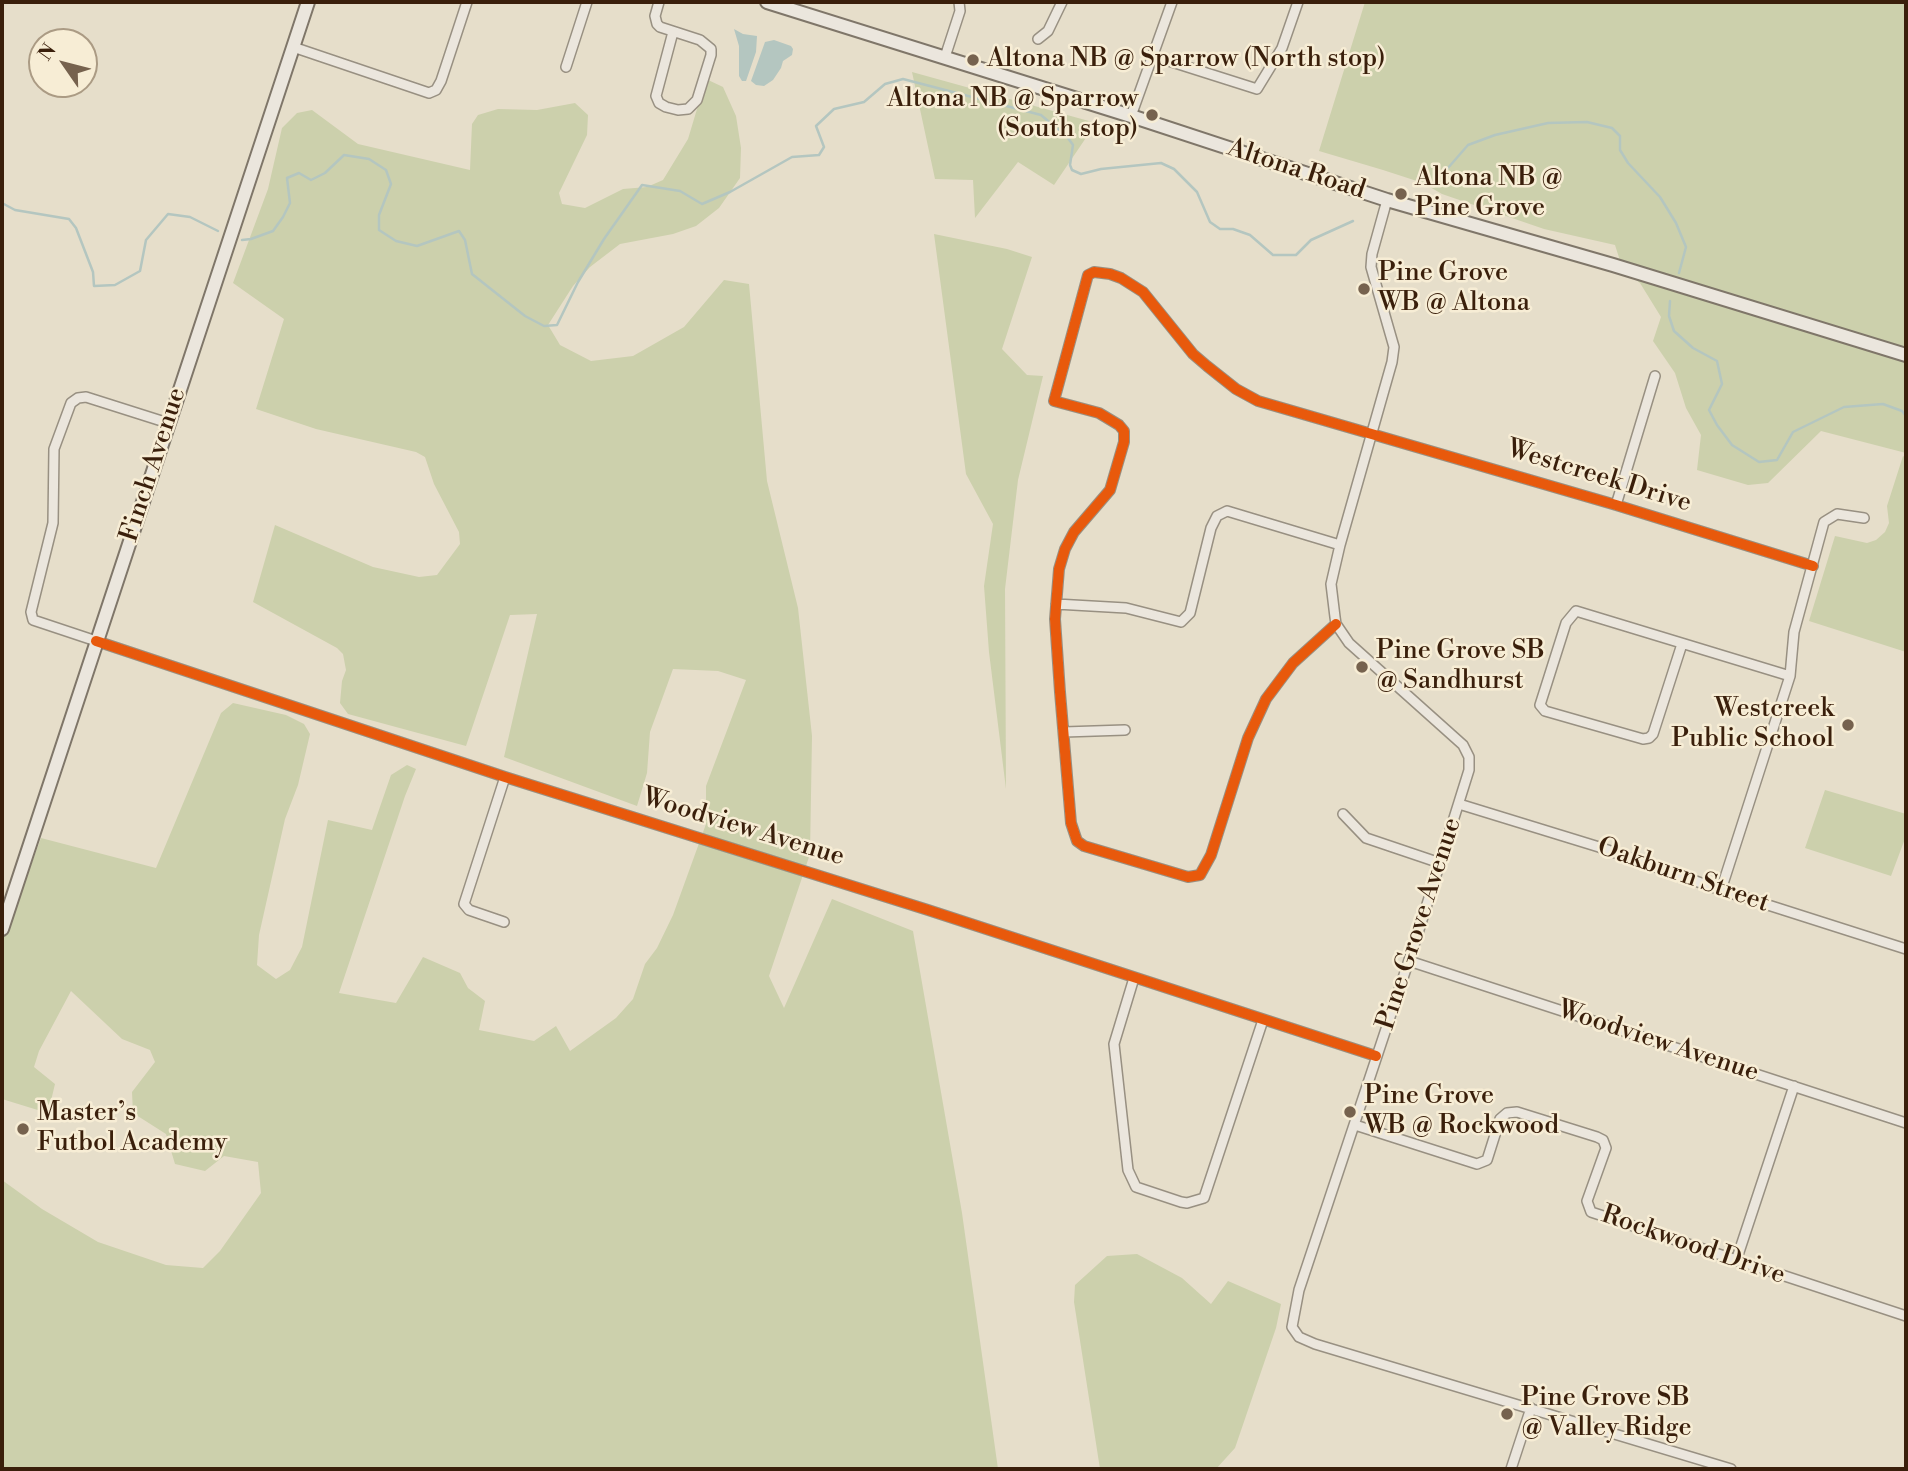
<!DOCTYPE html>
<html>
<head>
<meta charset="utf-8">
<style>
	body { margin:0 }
	#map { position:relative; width:1908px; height:1471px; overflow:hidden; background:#e6deca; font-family:"Libre Bodoni",serif }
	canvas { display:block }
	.frame { position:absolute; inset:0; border:4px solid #3a1f0b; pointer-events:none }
	.north { position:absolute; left:28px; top:28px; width:70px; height:70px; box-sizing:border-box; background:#f7edd5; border:2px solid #ab9b84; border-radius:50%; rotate:305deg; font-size:19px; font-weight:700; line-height:28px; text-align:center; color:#3a1f0b }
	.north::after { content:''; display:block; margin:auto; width:24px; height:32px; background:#76624e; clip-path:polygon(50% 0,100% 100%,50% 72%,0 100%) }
</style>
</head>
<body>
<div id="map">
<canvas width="1908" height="1471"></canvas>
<div class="frame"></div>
<div class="north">N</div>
</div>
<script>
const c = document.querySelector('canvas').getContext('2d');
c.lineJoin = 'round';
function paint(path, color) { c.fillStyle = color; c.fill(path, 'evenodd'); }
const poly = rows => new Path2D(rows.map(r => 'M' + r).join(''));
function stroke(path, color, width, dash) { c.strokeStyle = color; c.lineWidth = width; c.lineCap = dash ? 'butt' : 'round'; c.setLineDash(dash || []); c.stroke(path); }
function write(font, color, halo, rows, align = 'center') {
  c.font = font + ' "Libre Bodoni",serif'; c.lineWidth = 5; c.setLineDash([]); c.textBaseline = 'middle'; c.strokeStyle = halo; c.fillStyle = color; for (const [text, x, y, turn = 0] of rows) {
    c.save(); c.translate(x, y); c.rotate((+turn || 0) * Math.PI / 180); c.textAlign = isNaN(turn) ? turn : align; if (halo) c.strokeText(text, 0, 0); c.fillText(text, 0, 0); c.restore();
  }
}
const green = poly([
	[1365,2,1906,2,1906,453,1821,431,1768,483,1748,485,1697,470,1701,435,1686,408,1675,373,1653,341,1661,317,1640,283,1623,270,1615,245,1544,229,1442,194,1423,183,1383,170,1319,151],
	[912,72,1096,123,1054,185,1018,162,975,218,973,180,935,179],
	[706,79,723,87,736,116,741,148,740,178,719,208,696,226,673,234,620,244,590,267,573,286,548,325,560,345,591,361,633,356,684,327,724,280,749,284,767,481,798,608,812,736,810,854,769,976,784,1008,832,899,913,931,962,1213,998,1469,2,1469,2,1180,42,1209,98,1242,166,1265,203,1268,220,1251,261,1193,258,1162,224,1156,205,1171,175,1164,166,1134,133,1113,132,1092,155,1062,150,1050,122,1039,71,991,39,1051,34,1067,55,1084,49,1109,41,1111,2,1099,2,936,9,925,41,838,156,868,221,713,233,703,286,715,304,724,310,734,298,785,285,819,259,935,257,965,276,979,290,970,302,947,328,820,372,830,391,775,407,765,416,769,405,796,339,993,396,1003,423,957,460,973,468,988,485,1001,479,1030,534,1041,556,1026,570,1051,616,1018,633,999,645,964,657,948,673,915,706,824,706,786,746,680,718,671,673,669,650,732,647,773,637,806,504,757,537,614,510,615,466,746,348,714,340,703,342,681,346,670,343,654,337,648,253,602,275,525,373,567,419,577,437,575,460,544,459,532,434,484,425,457,416,452,316,429,256,409,284,319,233,283,268,189,282,128,297,113,312,110,358,144,470,170,472,124,478,115,498,109,537,110,575,103,588,115,587,135,559,193,562,204,585,208,623,189,647,187,663,180,688,139],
	[934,234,1007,249,1032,257,1002,349,1027,375,1043,376,1018,480,1005,589,1006,789,989,652,984,586,993,524,966,474],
	[1903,456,1906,458,1906,652,1809,621,1835,536,1867,543,1876,540,1885,532,1889,523,1887,506],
	[1825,790,1906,814,1906,836,1891,876,1805,848],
	[1137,1254,1182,1278,1211,1304,1228,1281,1281,1304,1276,1328,1235,1448,1216,1469,1100,1469,1074,1302,1075,1285,1107,1256]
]);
const water = poly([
	[734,29,743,34,757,36,756,52,746,81,742,81,739,76,739,46],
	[774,40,791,46,793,49,792,55,783,61,781,68,773,80,764,86,756,85,751,81,765,42]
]);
const stream = poly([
	[1441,176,1468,145,1495,135,1548,123,1587,122,1612,128,1620,136,1620,150,1628,163,1660,197,1676,223,1686,247,1679,273],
	[2,203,15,210,69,219,76,228,93,272,94,286,115,285,140,271,146,240,168,214,190,217,218,231],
	[242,240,251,239,273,231,283,217,290,203,287,178,299,173,311,180,325,173,344,155,369,159,386,170,391,184,379,215,379,230,396,241,417,246,459,231,465,240,472,274,525,316,544,326,557,325,578,282,604,239,642,185,680,191,702,204,730,192,792,157,819,155,824,147,816,126,834,109,864,102,885,84,903,79,1041,115,1068,138,1073,145,1070,165,1072,170,1081,174,1101,169,1161,163,1174,169,1197,192,1210,222,1220,229,1233,229,1250,235,1273,255,1296,255,1311,240,1353,221],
	[1670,301,1669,316,1674,331,1693,348,1717,361,1722,384,1709,410,1717,425,1732,445,1759,462,1777,460,1793,432,1844,407,1883,404,1902,411,1906,416]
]);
const street = poly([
	[659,2,655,16,657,24,660,27,700,40,711,49,711,55,697,100,688,109,678,110,666,107,659,103,656,96,673,32],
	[1038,39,1048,31,1062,2],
	[293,47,429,93,436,90,441,81,467,2],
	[1153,56,1257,89,1282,48,1298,2],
	[945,57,960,11,959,2],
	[566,67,587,2],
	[1131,116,1172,2],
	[1387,200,1372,254,1371,267,1394,347,1392,362,1340,545,1331,584,1335,617,1336,624,1349,643,1463,745,1469,757,1469,770,1418,933,1299,1290,1292,1327,1299,1337,1315,1344,1731,1469],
	[168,423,86,397,78,398,71,403,54,449,53,523,31,612,33,620,505,777,928,910,1376,1056],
	[1616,505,1655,376],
	[1056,604,1126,608,1181,622,1190,613,1211,528,1217,516,1227,511,1340,545],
	[1336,624,1293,663,1266,699,1248,738,1211,855,1200,875,1188,877,1084,846,1077,841,1071,823,1060,692,1055,619,1059,569,1065,549,1074,532,1110,490,1124,442,1124,431,1119,425,1099,413,1054,401,1088,275,1094,272,1110,274,1121,278,1143,292,1193,354,1207,366,1236,389,1258,401,1616,505,1813,566],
	[1682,644,1653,734,1649,738,1643,739,1545,711,1540,705,1566,623,1576,611,1790,676],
	[1064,732,1125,730],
	[1459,804,1599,847,1721,890,1906,949],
	[1343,814,1366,838,1440,863],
	[1721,890,1790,676,1794,632,1824,522,1837,514,1864,518],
	[504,922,469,910,464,904,505,777],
	[1409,961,1906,1123],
	[1134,978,1114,1044,1128,1170,1136,1187,1181,1202,1187,1203,1204,1198,1263,1020],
	[1355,1125,1477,1164,1487,1160,1500,1119,1507,1113,1517,1112,1597,1137,1603,1140,1606,1148,1587,1201,1591,1212,1906,1316],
	[1736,1261,1794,1086],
	[1511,1469,1531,1408]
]);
const secondary = poly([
	[767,2,1131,116,1387,200,1613,265,1906,355],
	[2,929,308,2]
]);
const cycleway = poly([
	[1336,624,1293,663,1266,699,1248,738,1211,855,1200,875,1188,877,1084,846,1077,841,1071,823,1060,692,1055,619,1059,569,1065,549,1074,532,1110,490,1124,442,1124,431,1119,425,1099,413,1054,401,1088,275,1094,272,1110,274,1121,278,1143,292,1193,354,1207,366,1236,389,1258,401,1616,505,1813,566],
	[96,641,505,777,928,910,1376,1056]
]);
const markers = [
	[973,60,7,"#76624e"],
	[1152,115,7,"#76624e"],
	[1401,194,7,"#76624e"],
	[1364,289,7,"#76624e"],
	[1362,667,7,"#76624e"],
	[1848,725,7,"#76624e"],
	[1350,1112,7,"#76624e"],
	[23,1129,7,"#76624e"],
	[1507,1414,7,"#76624e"]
];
const poiNames = [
	["Altona NB @ Sparrow (North stop)",987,60],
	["Altona NB @ Sparrow",1138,100,"right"],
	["(South stop)",1138,130,"right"],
	["Altona NB @",1415,179],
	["Pine Grove",1415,209],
	["Pine Grove",1378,274],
	["WB @ Altona",1378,304],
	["Pine Grove SB",1376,652],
	["@ Sandhurst",1376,682],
	["Westcreek",1834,710,"right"],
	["Public School",1834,740,"right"],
	["Pine Grove",1364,1097],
	["WB @ Rockwood",1364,1127],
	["Master’s",37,1114],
	["Futbol Academy",37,1144],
	["Pine Grove SB",1521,1399],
	["@ Valley Ridge",1521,1429]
];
const streetNames = [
	["Altona Road",1296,170,18],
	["Finch Avenue",154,465,-72],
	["Westcreek Drive",1599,477,17],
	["Woodview Avenue",743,828,17],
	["Oakburn Street",1683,876,19],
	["Pine Grove Avenue",1420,924,-72],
	["Woodview Avenue",1658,1042,18],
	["Rockwood Drive",1693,1246,19]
];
paint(green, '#ccd0ac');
paint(water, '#b4c6c0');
stroke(stream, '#b4c6c0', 2.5);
stroke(street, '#989082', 12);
stroke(secondary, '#7f7669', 16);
stroke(street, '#ebe6dd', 9);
stroke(secondary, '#ebe6dd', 12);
stroke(cycleway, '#e8590c', 10);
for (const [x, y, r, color] of markers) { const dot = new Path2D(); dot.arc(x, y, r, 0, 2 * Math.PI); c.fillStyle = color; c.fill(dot); stroke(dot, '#f7edd5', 2.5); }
write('26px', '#3a1f0b', '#f7edd5', poiNames, 'left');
write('26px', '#3a1f0b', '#f7edd5', streetNames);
</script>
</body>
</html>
